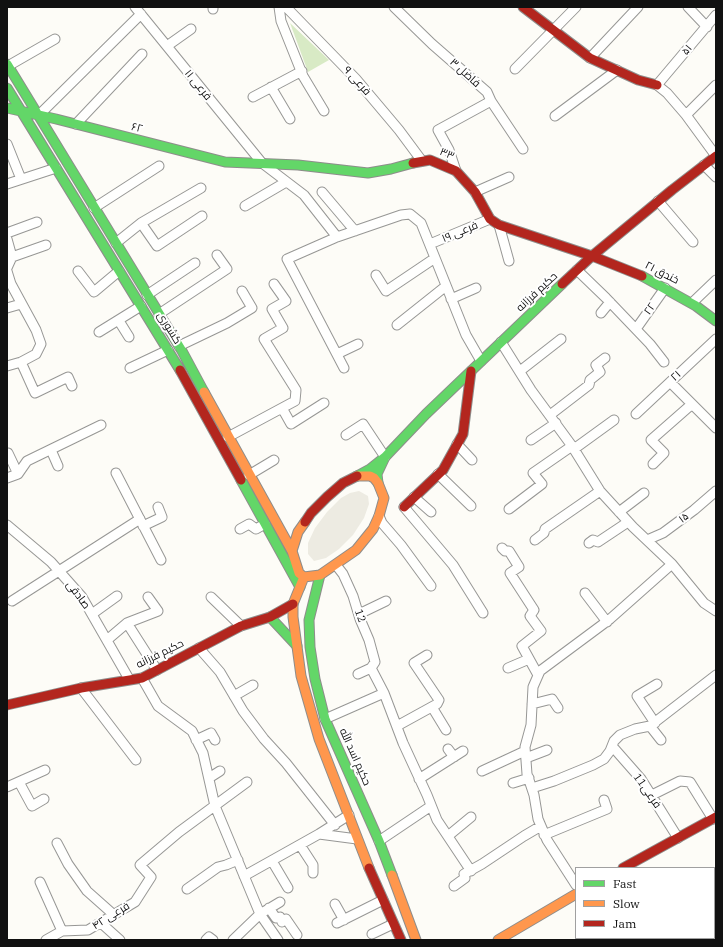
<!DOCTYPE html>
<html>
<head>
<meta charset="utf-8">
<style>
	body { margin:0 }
	#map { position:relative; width:723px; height:947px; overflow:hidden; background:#fdfcf7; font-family:"IBM Plex Serif",serif }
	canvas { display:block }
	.frame { position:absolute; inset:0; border:8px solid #111; pointer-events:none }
	.legend { position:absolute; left:575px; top:867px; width:140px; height:72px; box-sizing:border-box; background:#fff; border:1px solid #a0a0a0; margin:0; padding:5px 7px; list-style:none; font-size:12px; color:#111 }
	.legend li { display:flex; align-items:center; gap:8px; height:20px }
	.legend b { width:20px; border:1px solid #a0a0a0 }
</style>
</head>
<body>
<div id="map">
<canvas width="723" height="947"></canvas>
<div class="frame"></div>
<ul class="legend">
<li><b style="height:5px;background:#63d668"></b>Fast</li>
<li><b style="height:5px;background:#ff974d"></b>Slow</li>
<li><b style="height:5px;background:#b3261e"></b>Jam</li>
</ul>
</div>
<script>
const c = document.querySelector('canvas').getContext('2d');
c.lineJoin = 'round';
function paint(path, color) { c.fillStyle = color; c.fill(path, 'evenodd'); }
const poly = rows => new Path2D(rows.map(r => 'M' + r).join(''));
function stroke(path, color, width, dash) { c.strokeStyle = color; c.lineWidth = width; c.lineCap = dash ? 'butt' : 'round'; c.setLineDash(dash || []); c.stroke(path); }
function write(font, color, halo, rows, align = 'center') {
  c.font = font + ' "IBM Plex Serif",Cairo,serif'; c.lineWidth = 4; c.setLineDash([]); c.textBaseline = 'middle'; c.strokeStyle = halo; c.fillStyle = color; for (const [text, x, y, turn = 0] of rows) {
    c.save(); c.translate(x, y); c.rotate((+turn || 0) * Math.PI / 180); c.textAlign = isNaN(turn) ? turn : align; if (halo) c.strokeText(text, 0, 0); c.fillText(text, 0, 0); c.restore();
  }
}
const forest = poly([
	[290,23,329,60,308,72]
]);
const plaza = poly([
	[359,491,368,496,369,504,364,518,353,535,339,549,326,558,314,561,308,554,308,543,315,528,327,512,341,498,350,493]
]);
const street = poly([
	[135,7,262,163,304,195,337,237],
	[213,7,213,9],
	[279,7,281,21,303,76,324,111],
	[286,7,356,79,399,130,422,161],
	[394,7,432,44,487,92,491,101,523,149],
	[688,7,707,27],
	[167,46,191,29],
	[590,58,638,7],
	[8,66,55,39],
	[515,69,576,7],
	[271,87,290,119],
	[253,97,302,71],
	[39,115,141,14],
	[686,115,716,85],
	[555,116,617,70],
	[76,124,142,54],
	[7,144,21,179],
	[716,156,686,115,667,93,657,85,716,15],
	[704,165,716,177],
	[456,171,449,150,438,130,491,101],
	[7,184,56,168],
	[322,192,355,231],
	[475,192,509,177],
	[658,201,693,242],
	[245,206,286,182],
	[94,208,159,166],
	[141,223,157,246,202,216],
	[499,225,509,261],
	[7,233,37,222],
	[7,239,12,257,7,268],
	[116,243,141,223,201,188],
	[430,244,490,219],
	[12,257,46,245],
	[577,270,606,298,650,344,664,362],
	[7,271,11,284,36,330,41,344,36,354,21,362,7,366],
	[78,271,94,292,119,271],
	[376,275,386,291,435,258],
	[147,295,195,263],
	[451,299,476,288],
	[692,303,716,280],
	[7,308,21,304],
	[601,313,610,302],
	[159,314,227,269,217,255],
	[119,321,129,337],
	[397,325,446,286],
	[636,329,665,288],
	[99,332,141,306],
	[501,342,531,390,572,446,600,491,633,527,672,564,704,603,716,611],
	[179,346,227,323,252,308,242,291],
	[337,354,358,344],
	[21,362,35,393,68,377,72,386],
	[130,368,168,350],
	[344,368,287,259,337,237,401,215,410,214,421,223,466,335,481,361],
	[520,371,561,339],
	[670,382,716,428],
	[282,408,291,424,324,403],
	[636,414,716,339],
	[550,415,589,385,590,380,600,372,596,365,605,358],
	[346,435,363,424,385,457],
	[228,437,295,401,296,390,264,339,283,328,272,309,286,301,274,284],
	[531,440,556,423],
	[457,444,472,460],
	[574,449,614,420],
	[51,450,58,466],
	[8,453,18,474],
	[653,464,664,453,651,440,692,404],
	[116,473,161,560],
	[438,474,471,506],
	[249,475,274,460],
	[7,478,18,474,27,461,101,425],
	[414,497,431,512],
	[404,507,453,565,483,613],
	[509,509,542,484,533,473,572,446],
	[619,512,644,493],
	[379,516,382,523,401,545,431,586],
	[7,525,51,562,82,597,129,679],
	[143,526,162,517,158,507],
	[240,529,249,524,256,529,265,524],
	[535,540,544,533,545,529,600,491],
	[647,540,663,533,694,510,716,491],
	[589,543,593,540,598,542,628,522],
	[502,548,505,551,509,551,519,567,510,573,534,610,530,616,541,631,522,646,538,675],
	[336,565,343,574,353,596,360,619,369,640,375,662,371,668],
	[585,593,607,622],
	[211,597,241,626],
	[12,601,140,519],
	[92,614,117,596],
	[359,614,386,601],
	[127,623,157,670],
	[107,640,127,623,158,611,148,597],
	[199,648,220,672,243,711,264,739,286,763,335,825],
	[371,668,384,693,403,743,427,795,437,820,471,871],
	[508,668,529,659],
	[358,674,371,668],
	[142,678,158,706,192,731,203,753,215,806,260,914,278,940],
	[81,688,136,760],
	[234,696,253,685],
	[532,704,552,699,558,708],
	[432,707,446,730],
	[325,719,384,693],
	[655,723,637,696,657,684],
	[397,726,437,704,439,700,414,663,427,655],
	[650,726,661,740],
	[196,740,211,733,215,740],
	[612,746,641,779,678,838],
	[448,749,454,757],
	[526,758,547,750],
	[482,771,525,751],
	[209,778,220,771],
	[419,779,463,751],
	[19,782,32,806,44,799],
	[513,783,529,778],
	[7,787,45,770],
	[532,788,554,781,593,765,604,759,610,751,614,741,620,735,635,729,650,726,716,675],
	[652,795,680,781,690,782,713,819],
	[319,834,357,839],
	[544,835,607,809,604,800],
	[448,836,471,817],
	[379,841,431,806],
	[57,843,68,864,87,891,114,915],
	[300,845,313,865,313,873],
	[272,861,288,888],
	[244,876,319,834,349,815],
	[40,882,62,931],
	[576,885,547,840,538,819,534,795,527,774,525,747,531,725,533,687,540,671,610,619,672,564],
	[454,886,465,878,464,874,482,864,524,836,541,826],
	[187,889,218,867,226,865,238,860],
	[335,904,344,920],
	[269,908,276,918,280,917,282,922,286,919,297,935],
	[101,923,120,940],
	[337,923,383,900],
	[372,934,393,924],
	[46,940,62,931,88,930,135,902,151,877,140,865,179,832,247,782],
	[206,940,209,937,213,940],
	[233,940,260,914,280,902]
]);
const fast = poly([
	[7,64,182,351,204,392],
	[7,88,180,370],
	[7,108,56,119,225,162,298,165,368,173,391,169,413,163],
	[642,276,696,306,716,321],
	[385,457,426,414,562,284],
	[357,476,370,469,385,457,377,474,378,483],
	[241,480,300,587],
	[320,575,309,620,310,647,315,679,325,719,379,841,392,875],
	[270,617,297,646],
	[613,938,614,940]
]);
const slow = poly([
	[204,392,292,551],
	[305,522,298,532,292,551,299,573,304,577,320,575,356,550,373,529,379,516,384,498,378,483,374,478,370,476,357,476],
	[304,577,293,604,293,617,301,676,319,739,369,868],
	[392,875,416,940],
	[498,940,576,894]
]);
const jam = poly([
	[523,7,590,58,638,80,657,85],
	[413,163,430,160,456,171,475,192,490,219,499,225,592,256,642,276],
	[562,284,592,256,672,190,716,156],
	[180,370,241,480],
	[404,507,443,470,463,434,471,371],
	[305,522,311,513,327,497,343,483,357,476],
	[7,705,81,688,142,678,241,626,270,617,293,604],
	[369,868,401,940],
	[623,868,716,817]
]);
const streetNames = [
	["۵۱",687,50,-50],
	["فاضل ۳",465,73,42],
	["فرعی ۹",357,81,48],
	["فرعی ۱۱",198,85,51],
	["۶۲",137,128,14],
	["۳۳",447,154,22],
	["فرعی ۱۹",460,232,-23],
	["۲۱ خندق",662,273,27],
	["حکیم فرزانه",537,292,-43],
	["۲۲",650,309,-54],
	["کشوری",169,328,58],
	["۲۱",676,376,-43],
	["۱۵",684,518,-36],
	["صادقی",78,595,53],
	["12",360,616,71],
	["حکیم فرزانه",160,654,-26],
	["حکیم اسد الله",355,757,66],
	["فرعی11",647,791,55],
	["فرعی ۴۲",111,916,-32]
];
paint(forest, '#d8eac5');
paint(plaza, '#edebe2');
stroke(street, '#979795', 11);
stroke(fast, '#8e8d8b', 11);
stroke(slow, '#8e8d8b', 11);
stroke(jam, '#8e8d8b', 11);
stroke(street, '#fffffe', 9);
stroke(fast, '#63d668', 9);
stroke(slow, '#ff974d', 9);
stroke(jam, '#b3261e', 9);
write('11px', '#111', '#fff', streetNames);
</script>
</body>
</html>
